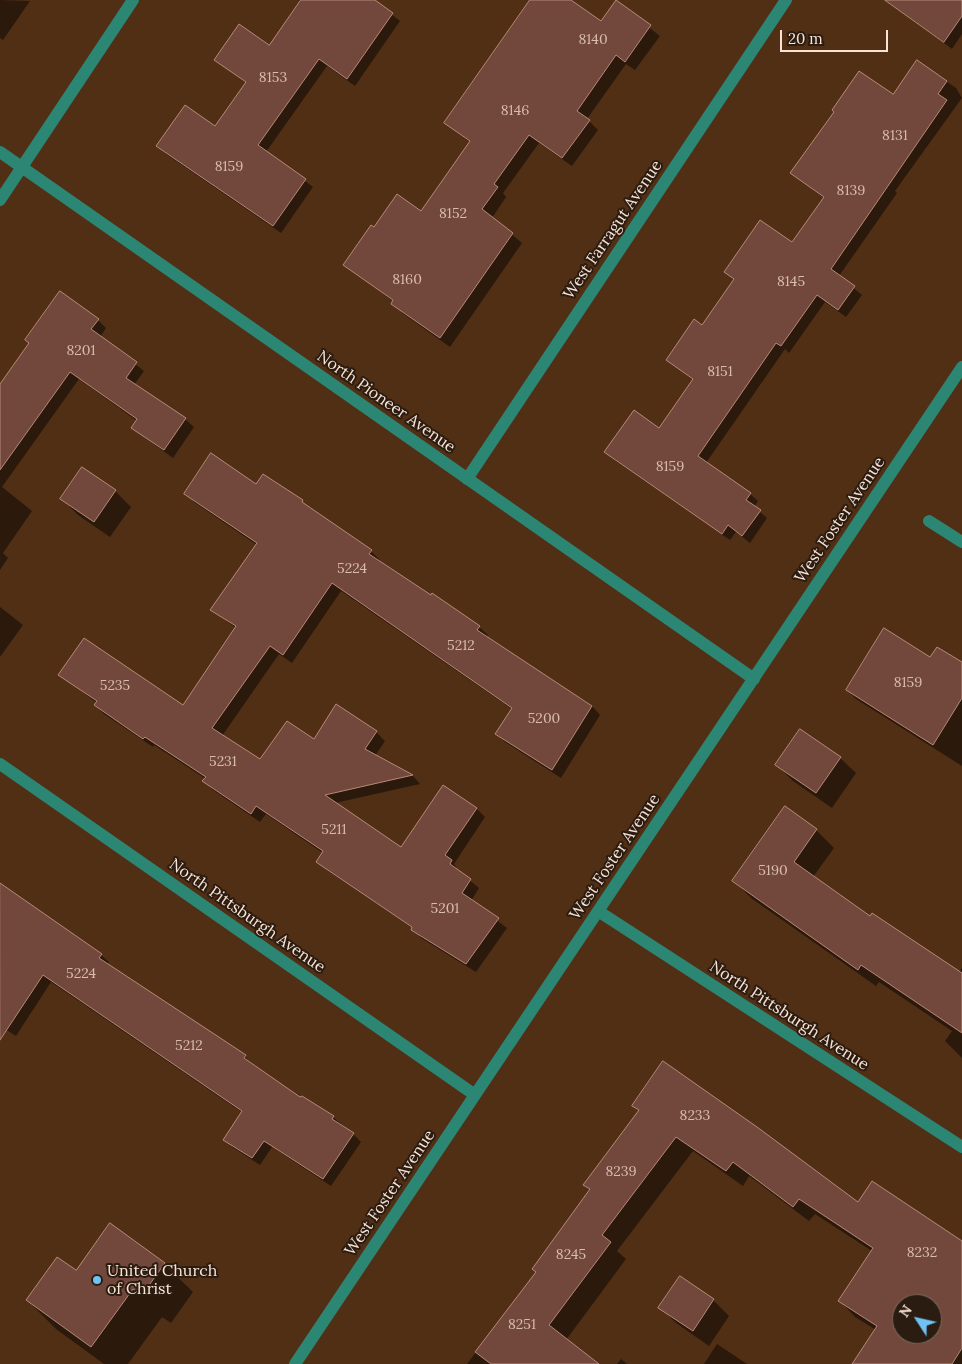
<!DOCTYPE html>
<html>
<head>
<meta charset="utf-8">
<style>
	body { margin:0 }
	#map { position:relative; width:962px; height:1364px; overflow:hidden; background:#512f15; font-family:Lora,serif }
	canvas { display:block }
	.north { position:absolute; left:892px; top:1294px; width:50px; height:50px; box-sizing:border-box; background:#2b1c11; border:1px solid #7d6c5f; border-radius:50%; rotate:305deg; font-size:14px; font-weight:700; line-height:20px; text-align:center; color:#f9e3d4 }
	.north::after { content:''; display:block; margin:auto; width:18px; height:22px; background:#6fc2f4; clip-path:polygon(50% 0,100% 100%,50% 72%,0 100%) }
	.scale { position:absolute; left:780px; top:30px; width:108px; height:22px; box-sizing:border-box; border:2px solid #f9e3d4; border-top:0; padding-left:6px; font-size:15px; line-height:18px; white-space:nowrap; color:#f9e3d4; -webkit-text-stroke:4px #2b1c11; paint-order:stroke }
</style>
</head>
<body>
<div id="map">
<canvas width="962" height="1364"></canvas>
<div class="north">N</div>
<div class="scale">20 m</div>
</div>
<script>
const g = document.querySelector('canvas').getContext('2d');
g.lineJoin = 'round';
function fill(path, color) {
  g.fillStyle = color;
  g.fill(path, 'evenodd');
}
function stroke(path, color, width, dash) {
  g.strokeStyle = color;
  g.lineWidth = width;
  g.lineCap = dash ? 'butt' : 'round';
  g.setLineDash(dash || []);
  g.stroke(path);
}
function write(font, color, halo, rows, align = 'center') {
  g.font = font + ' Lora,serif';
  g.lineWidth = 4;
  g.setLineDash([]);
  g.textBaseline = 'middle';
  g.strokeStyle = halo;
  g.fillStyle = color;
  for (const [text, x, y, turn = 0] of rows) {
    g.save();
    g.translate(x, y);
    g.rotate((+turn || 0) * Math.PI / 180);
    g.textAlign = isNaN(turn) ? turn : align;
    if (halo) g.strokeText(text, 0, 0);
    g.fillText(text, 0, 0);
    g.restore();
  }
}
fill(new Path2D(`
	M0 0 30 1 3 40 0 38Z
	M298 0H373L400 21 355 86 327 66 266 152 313 187 281 233 166 154 158 146 215 128 246 83 216 59 270 47 301 2Z
	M531 0H569L602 23 616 2 660 36 635 70 626 64 587 119 598 130 572 166 539 143 503 193 506 197 492 218 522 243 450 347 402 313 394 302 345 265 375 229 421 212 471 143 446 123Z
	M909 0H962V34L952 49 901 10Z
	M917 61 956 88 962 98 895 191 897 193 839 276 862 295 846 317 825 302 789 353 785 349 706 463 750 494 758 501 754 507 767 518 750 543 736 532 730 540 613 459 606 451 660 430 693 380 668 360 702 327 735 280 726 271 792 244 824 198 792 173 893 96Z
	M98 320 106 328 100 337 144 371 134 385 185 419 194 427 173 458 132 428 137 421 79 379 2 487 32 511 3 553 8 558 0 570V386Z
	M83 469 115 491 131 507 110 537 78 515 62 499Z
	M263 476 371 551 380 560 379 562 479 627 488 635 486 637 592 706 600 715 561 778 505 742 496 734 512 709 341 591 292 663 279 654 222 736 260 761 314 740 376 732 385 741 375 756 413 776 420 784 335 803 402 849 477 809 485 817 454 864 459 872 479 888 471 901 507 928 476 972 421 938 413 928 327 870 318 861 323 853 266 814 260 822 213 790 204 781 206 779 154 745 153 747 104 714 95 705 97 703 60 675 183 707 236 628 212 610 257 545 194 502 186 494 256 486Z
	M0 607 23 625 0 657Z
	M931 659 962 663V766L856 699 847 690Z
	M840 758 856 773 832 808 793 781 777 765Z
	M785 807 816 830 834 848 813 877 870 918 959 972 962 968V1058L945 1041 952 1031 879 982 876 986 751 898 733 880Z
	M0 885 101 955 109 962 107 965 245 1056 251 1065 301 1099 333 1117 353 1134 361 1142 331 1186 272 1147 260 1165 232 1147 225 1139 243 1113 51 982 16 1036 0 1026Z
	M634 1106 858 1204 962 1242V1364H853L876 1330 855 1317 840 1301 872 1251 815 1214 809 1221 749 1176 743 1186 693 1151 617 1251 626 1259 566 1340 593 1364H467L537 1272 591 1190 585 1184 639 1111ZM902 1304H932V1334H902Z
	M164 1264 193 1292 171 1323 162 1317 128 1364H104L56 1329 27 1300 76 1272Z
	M680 1278 713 1300 729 1316 709 1346 676 1323 660 1307Z
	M717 1344 747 1364H704Z
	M621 1359 627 1364H617Z`), '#0007');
const building = new Path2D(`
	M301 0H375L393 13 347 79 319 59 258 145 306 179 273 226 156 146 185 105 215 126 246 82 214 60 239 24 269 45Z
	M530 0H571L601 21 616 0 651 25 625 62 616 55 577 111 590 120 562 158 529 135 494 184 498 187 482 209 513 233 440 338 391 304 393 300 343 265 371 225 374 227 397 194 421 211 470 141 444 123Z
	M885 0H962V16L944 42Z
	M917 60 947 81 938 94 947 100 831 269 855 286 838 310 817 295 781 346 776 343 698 456 751 493 746 500 761 510 742 536 728 525 722 534 604 452 634 410 659 428 693 379 666 360 694 319 702 325 734 279 724 272 760 220 792 242 824 197 790 173 834 112 832 110 859 71 893 94Z
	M60 291 99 319 91 329 137 362 126 378 186 418 164 450 131 428 137 419 70 372 0 470V384L29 343 25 340Z
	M211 453 256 484 263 474 303 500 302 502 372 550 369 554 431 595 432 593 480 626 477 630 592 706 552 770 495 734 512 708 332 583 283 655 270 646 212 728 260 759 287 721 314 739 336 704 377 731 365 749 413 775 325 795 401 847 443 785 477 808 445 855 452 860 450 864 471 879 462 893 499 918 466 964 411 930 412 927 316 862 323 851 256 806 251 814 202 781 206 777 145 737 143 739 94 705 97 701 58 675 84 638 183 705 236 626 210 610 257 543 184 494Z
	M82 467 116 490 94 522 60 499Z
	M884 628 930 657 937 647 962 662V698L933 745 846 690Z
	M800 729 841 757 816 793 775 765Z
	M785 806 817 829 794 862 870 916 872 913 962 973V1033L861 965 858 970 732 881Z
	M0 883 102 954 99 958 246 1055 244 1058 300 1097 302 1096 334 1116 332 1119 354 1133 323 1179 264 1141 252 1158 223 1140 242 1111 43 975 0 1040Z
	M663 1061 757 1127 858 1202 872 1181 962 1241V1348L952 1364H852L877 1326 838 1301 873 1248 799 1199 793 1207 733 1162 726 1171 676 1137 602 1235 611 1242 549 1325 599 1364H491L475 1352 536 1272 532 1269 590 1189 583 1185 639 1110 632 1106ZM902 1304H932V1334H902Z
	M110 1223 165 1263 142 1295 133 1289 91 1347 26 1300 57 1257 76 1270Z
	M680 1276 714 1299 693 1331 658 1308Z`);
fill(building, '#73483c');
stroke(building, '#b7887a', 1);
stroke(new Path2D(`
	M0 152 754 679
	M0 200 133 0
	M467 479 786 0
	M929 521 962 542
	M0 764 475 1095
	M598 911 962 1147
	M295 1364 962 367`), '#2c8674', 12);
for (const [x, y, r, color] of [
	[97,1280,5,"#6fc2f4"]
]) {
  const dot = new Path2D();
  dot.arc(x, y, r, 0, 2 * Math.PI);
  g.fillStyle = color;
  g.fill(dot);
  stroke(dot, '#2b1c11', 2);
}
write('14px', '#d8bcae', null, [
	["8140",593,40],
	["8153",273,78],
	["8146",515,111],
	["8131",895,136],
	["8159",229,167],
	["8139",851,191],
	["8152",453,214],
	["8160",407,280],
	["8145",791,282],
	["8201",81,351],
	["8151",720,372],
	["8159",670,467],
	["5224",352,569],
	["5212",461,646],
	["8159",908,683],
	["5235",115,686],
	["5200",544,719],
	["5231",223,762],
	["5211",334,830],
	["5190",773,871],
	["5201",445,909],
	["5224",81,974],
	["5212",189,1046],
	["8233",695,1116],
	["8239",621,1172],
	["8232",922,1253],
	["8245",571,1255],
	["8251",522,1325]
]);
write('16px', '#f9e3d4', '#2b1c11', [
	["West Farragut Avenue",613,230,-56],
	["North Pioneer Avenue",386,402,35],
	["West Foster Avenue",840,520,-56],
	["West Foster Avenue",615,857,-56],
	["North Pittsburgh Avenue",247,916,35],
	["North Pittsburgh Avenue",789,1016,33],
	["West Foster Avenue",390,1193,-56]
]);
write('16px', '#f9e3d4', '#2b1c11', [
	["United Church",107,1271],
	["of Christ",107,1289]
], 'left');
</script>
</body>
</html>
